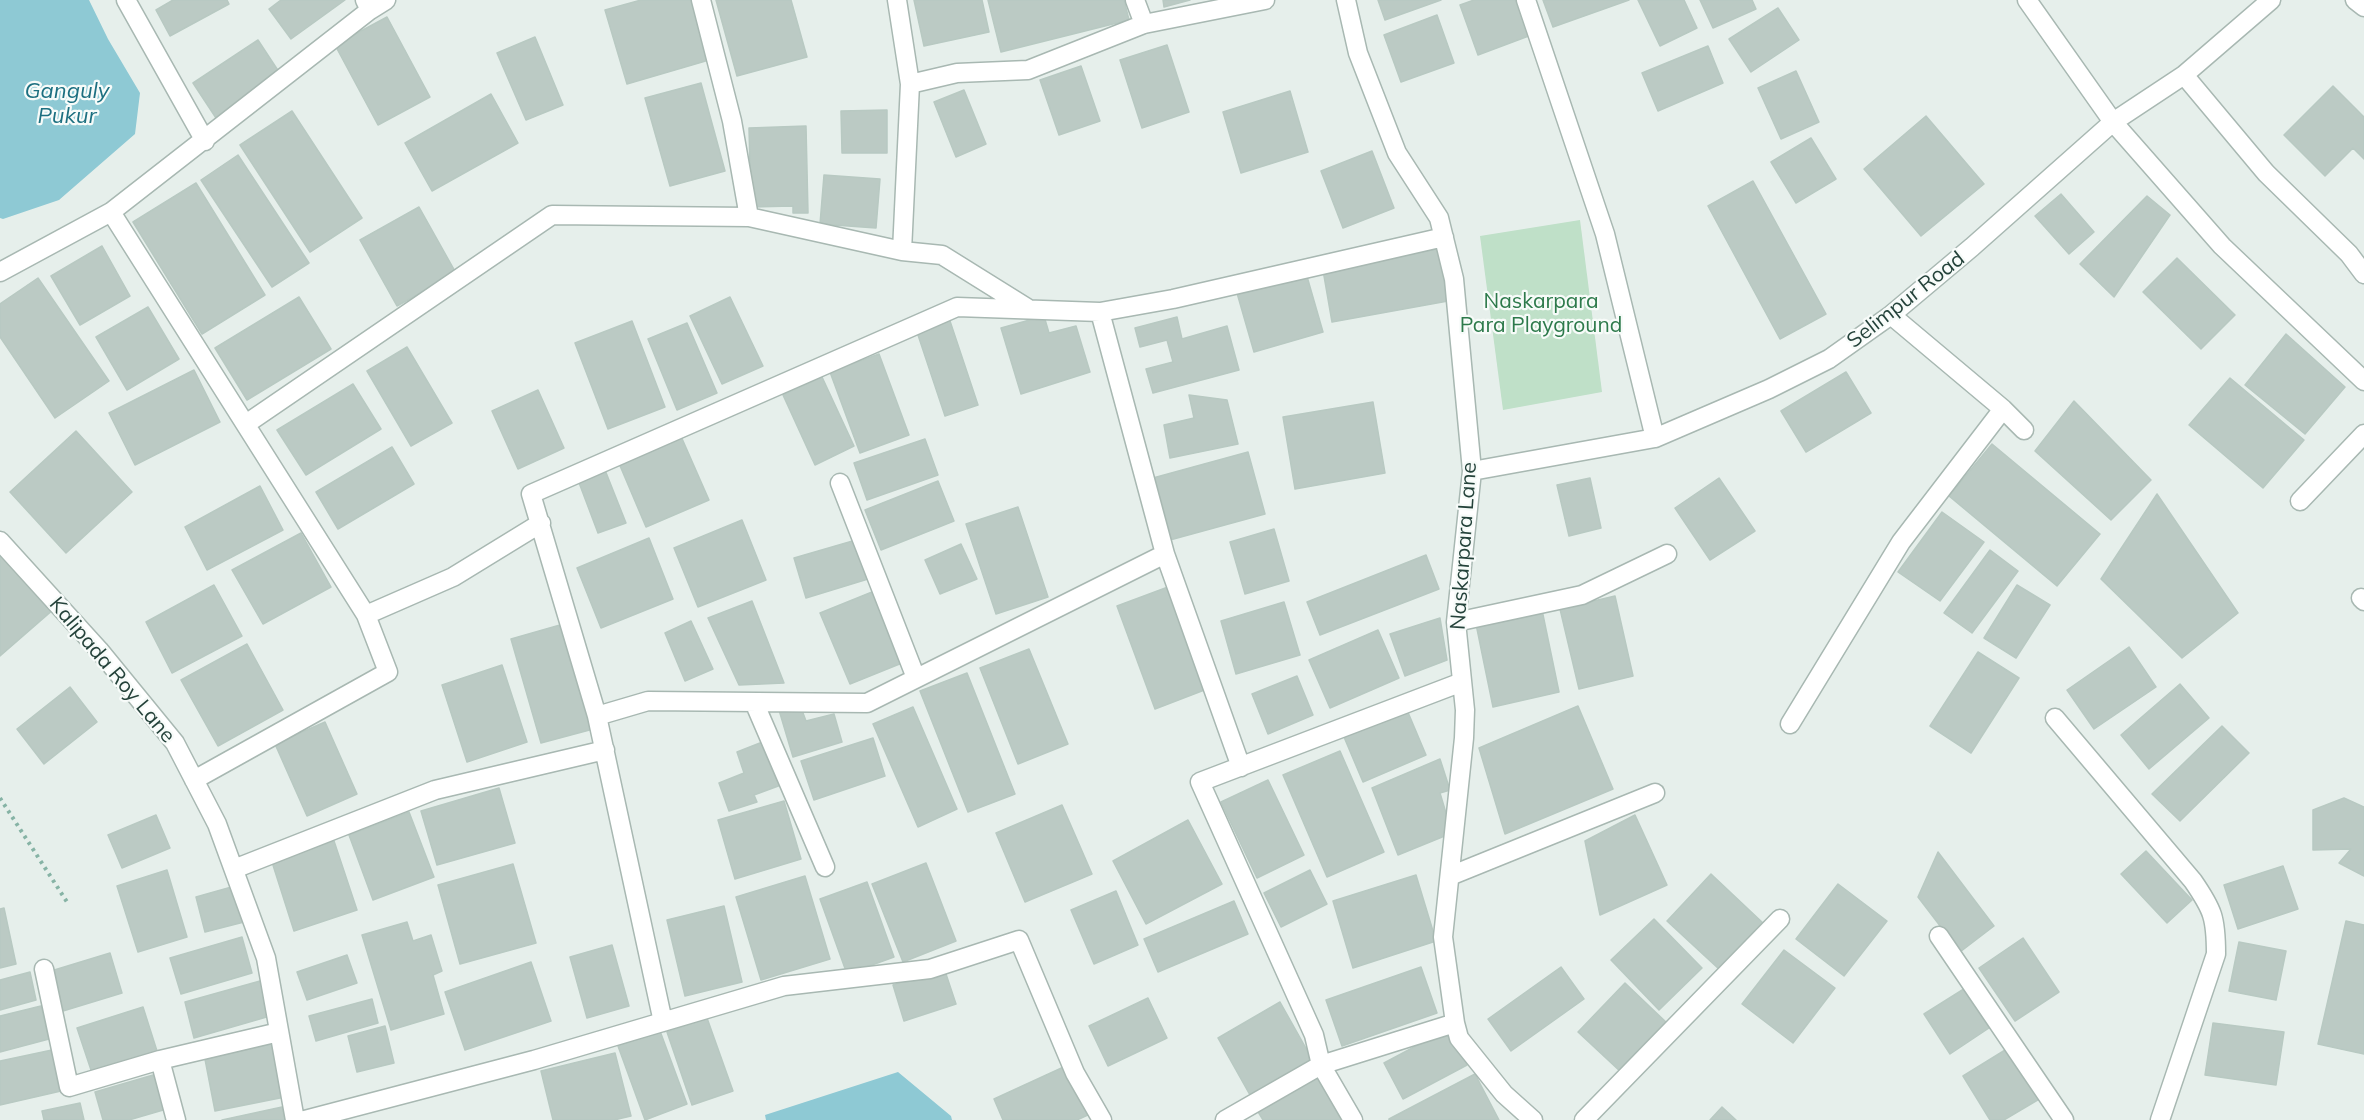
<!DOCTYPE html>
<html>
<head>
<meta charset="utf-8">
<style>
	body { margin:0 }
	canvas { display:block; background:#e6efeb }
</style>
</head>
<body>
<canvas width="2364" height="1120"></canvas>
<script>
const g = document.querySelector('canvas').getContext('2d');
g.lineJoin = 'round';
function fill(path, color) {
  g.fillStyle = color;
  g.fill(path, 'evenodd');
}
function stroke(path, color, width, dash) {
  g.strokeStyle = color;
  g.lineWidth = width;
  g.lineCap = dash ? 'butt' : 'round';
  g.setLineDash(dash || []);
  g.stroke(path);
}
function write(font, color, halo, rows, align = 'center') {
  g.font = font + ' Mulish,sans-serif';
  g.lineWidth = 4.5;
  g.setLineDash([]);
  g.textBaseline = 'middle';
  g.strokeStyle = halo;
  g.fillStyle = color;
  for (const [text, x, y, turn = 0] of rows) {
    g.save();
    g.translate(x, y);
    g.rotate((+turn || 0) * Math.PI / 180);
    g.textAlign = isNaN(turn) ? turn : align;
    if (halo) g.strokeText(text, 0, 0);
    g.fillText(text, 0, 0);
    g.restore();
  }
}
fill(new Path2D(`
	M1580 220 1602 392 1503 410 1480 236Z`), '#bfe0c8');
fill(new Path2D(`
	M0 0H89L108 39 140 93 135 134 59 200 3 219 0 218Z
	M898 1072 951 1116 952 1120H766L765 1115Z`), '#8ec9d4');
const building = new Path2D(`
	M173 0H227L229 4 170 36 156 10Z
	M281 0H345L291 39 269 9Z
	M641 0H692L709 60 627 84 605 10Z
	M716 0H791L807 57 737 76Z
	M914 0H982L989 32 924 46Z
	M988 0H1124L1129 20 1001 52Z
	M1163 0H1190L1164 7Z
	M1378 0H1441L1385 20Z
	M1474 0H1521L1534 34 1478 55 1460 5Z
	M1543 0H1629L1553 27Z
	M1638 0H1684L1697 28 1660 46Z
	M1700 0H1752L1756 9 1713 28Z
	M1778 8 1799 40 1751 72 1729 39Z
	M1437 15 1454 63 1401 82 1384 35Z
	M387 17 430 97 378 125 335 45Z
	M535 37 563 105 526 120 497 53Z
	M258 40 281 75 216 118 193 83Z
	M1167 45 1189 112 1142 128 1120 60Z
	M1708 46 1723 83 1658 111 1642 73Z
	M1081 66 1100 121 1059 135 1040 80Z
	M1796 71 1819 122 1781 139 1758 88Z
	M701 83 725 171 670 186 645 98Z
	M2333 86 2364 117V159L2353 148 2325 176 2284 135Z
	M964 90 986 144 956 157 934 102Z
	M1290 91 1308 152 1241 173 1223 112Z
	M491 94 518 143 432 191 405 143Z
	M887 110V153H842L841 111Z
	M292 111 362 218 310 252 240 145Z
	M1926 116 1984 184 1921 236 1864 169Z
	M806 126 808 213H793V206L751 207 749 128Z
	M1811 138 1836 179 1796 203 1771 162Z
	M1372 151 1394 208 1343 228 1321 171Z
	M238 155 309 263 272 287 201 180Z
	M824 175 880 179 876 228 820 224Z
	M1753 181 1826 314 1780 339 1708 206Z
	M196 183 265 295 202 334 133 222Z
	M2061 194 2094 232 2069 254 2035 216Z
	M2147 196 2170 215 2114 297 2080 264Z
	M419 207 456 273 397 306 360 240Z
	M102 246 130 296 80 325 51 276Z
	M1439 249 1448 301 1332 322 1323 270Z
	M2177 258 2235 315 2201 349 2143 292Z
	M1306 273 1323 332 1254 352 1237 293Z
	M38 278 109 381 55 418 0 337V304Z
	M299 297 331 349 247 400 215 348Z
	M730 297 763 366 722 384 690 316Z
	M148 307 179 359 127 390 96 337Z
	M1044 316 1049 333 1076 326 1090 372 1021 394 1001 328Z
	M1177 317 1182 339 1227 326 1239 370 1153 393 1146 369 1173 362 1167 340 1140 347 1135 328Z
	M632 321 665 407 608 429 575 343Z
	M950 321 978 405 945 416 917 332Z
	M687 323 717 393 677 410 648 339Z
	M2286 334 2345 387 2305 434 2245 385Z
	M407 347 452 423 411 446 367 371Z
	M879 354 909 435 860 453 830 372Z
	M194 370 220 422 135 465 109 413Z
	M1846 372 1871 413 1806 452 1781 411Z
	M822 377 854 446 815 465 783 395Z
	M2230 378 2304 440 2263 488 2189 425Z
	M353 384 381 429 306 475 277 430Z
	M538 390 564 448 518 469 492 411Z
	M1189 395 1227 400 1238 444 1170 458 1164 425 1194 418Z
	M2074 401 2151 480 2111 520 2035 451Z
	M1373 402 1385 473 1295 489 1283 417Z
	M76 431 132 492 66 553 10 492Z
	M680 434 709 500 646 527 618 461Z
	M925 439 938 475 867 500 854 463Z
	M1992 444 2100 534 2057 586 1949 496Z
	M392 447 414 484 338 529 316 492Z
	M1248 452 1265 514 1170 540 1153 478Z
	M605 470 626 523 598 533 578 480Z
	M1590 478 1601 528 1569 536 1557 485Z
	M1719 478 1755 531 1710 560 1675 508Z
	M938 481 954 521 881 550 865 510Z
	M260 486 283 530 207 570 185 527Z
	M2157 494 2238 613 2182 658 2101 579Z
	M1018 507 1048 597 996 614 966 524Z
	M1942 512 1984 542 1940 601 1898 572Z
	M742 520 766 580 698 607 674 548Z
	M1274 529 1289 581 1245 594 1230 542Z
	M301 533 331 587 263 624 232 570Z
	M649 538 673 599 601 628 577 568Z
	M856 540 868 579 806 598 794 558Z
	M961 544 977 579 940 594 925 560Z
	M0 549 54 609 0 656Z
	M1990 550 2018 571 1972 633 1944 613Z
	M1426 555 1439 589 1320 635 1307 602Z
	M214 585 242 636 172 673 146 622Z
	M2017 585 2050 605 2016 658 1984 638Z
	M1168 587 1207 689 1155 709 1117 606Z
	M877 590 907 661 850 684 820 613Z
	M1615 596 1633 676 1579 689 1560 609Z
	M752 601 784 683 739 685 708 618Z
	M1284 602 1300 655 1236 674 1221 621Z
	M1542 610 1559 692 1493 707 1476 624Z
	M1440 618 1447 660 1405 676 1390 634Z
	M691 621 713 669 685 681 665 633Z
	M567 623 597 728 541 743 511 639Z
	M1378 630 1399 678 1330 708 1309 660Z
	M247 644 283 710 218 746 181 680Z
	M2129 647 2156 687 2094 729 2067 690Z
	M1029 649 1068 744 1018 764 980 668Z
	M1978 652 2019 678 1971 753 1930 726Z
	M502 665 527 742 467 762 442 685Z
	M967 673 1015 794 968 812 920 691Z
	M1297 676 1313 715 1268 734 1252 694Z
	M2180 684 2209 718 2149 769 2121 735Z
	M70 687 97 722 44 764 17 729Z
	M800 705 806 721 834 714 842 742 793 757 779 710Z
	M1578 706 1613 789 1505 834 1479 748Z
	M913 707 957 809 918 827 873 724Z
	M1407 710 1426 755 1363 782 1344 737Z
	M325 722 357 794 307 816 275 744Z
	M2222 726 2249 753 2180 821 2152 794Z
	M873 738 885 776 814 800 801 761Z
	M765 741 781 785 754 795 757 802 729 811 719 783 744 773 737 752Z
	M1340 751 1384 852 1327 877 1283 775Z
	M1440 759 1450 790 1440 793 1452 833 1398 855 1372 788Z
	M1268 780 1304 855 1257 878 1221 802Z
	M499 788 515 843 437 865 421 811Z
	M2344 798 2364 807V876L2339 863 2351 849 2313 850V810Z
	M784 801 801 859 735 879 718 820Z
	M1062 805 1092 874 1025 902 996 833Z
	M409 812 434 877 373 900 349 835Z
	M156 815 170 848 122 868 108 835Z
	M1635 815 1667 885 1600 915 1585 841Z
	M1188 820 1222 884 1146 924 1113 861Z
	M334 841 357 910 294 931 272 862Z
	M2146 851 2192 900 2167 923 2121 874Z
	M1938 852 1994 926 1960 952 1918 897Z
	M926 863 956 941 903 962 872 884Z
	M513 864 536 943 460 964 438 885Z
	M2283 866 2298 909 2238 929 2224 885Z
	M167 870 187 937 138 952 117 886Z
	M1310 870 1327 904 1281 927 1264 893Z
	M1711 874 1764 924 1720 970 1667 921Z
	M1416 875 1436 941 1353 968 1333 901Z
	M805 876 830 959 761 980 736 897Z
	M867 882 894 957 847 974 820 899Z
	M1838 884 1887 921 1844 976 1796 939Z
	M235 886 244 922 205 932 196 897Z
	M1116 891 1138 945 1094 964 1071 910Z
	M1234 901 1248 934 1158 972 1144 939Z
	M724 906 742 982 685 996 667 920Z
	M4 908 16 964 0 968V909Z
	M1654 919 1702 968 1659 1010 1611 960Z
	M2346 921 2364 925V1054L2318 1044Z
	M407 922 413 941 431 935 442 971 433 975 444 1014 391 1030 362 935Z
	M242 937 252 973 181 994 170 958Z
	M2023 938 2059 992 2015 1021 1979 968Z
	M2239 942 2286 951 2276 1000 2229 991Z
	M612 945 629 1006 587 1018 570 957Z
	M1784 950 1835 988 1793 1043 1742 1004Z
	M110 953 122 993 63 1011 51 971Z
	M347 955 357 983 307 1000 297 972Z
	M531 962 551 1021 465 1050 445 992Z
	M1421 967 1437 1013 1342 1046 1326 1000Z
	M1561 967 1584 999 1511 1051 1488 1019Z
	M944 968 956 1004 904 1021 893 985Z
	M30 972 36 1000 0 1010V980Z
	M260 981 270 1016 194 1038 185 1002Z
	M1625 983 1668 1024 1622 1073 1578 1032Z
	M1967 987 1992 1026 1950 1054 1924 1014Z
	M1148 998 1167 1038 1108 1066 1089 1026Z
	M372 999 378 1023 316 1041 309 1016Z
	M1280 1002 1312 1059 1250 1095 1218 1038Z
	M41 1006 49 1039 0 1052V1016Z
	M143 1007 157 1051 92 1073 77 1028Z
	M707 1018 733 1091 692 1105 667 1032Z
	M2213 1023 2284 1032 2276 1085 2205 1075Z
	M385 1026 394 1063 357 1072 348 1036Z
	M1448 1029 1467 1065 1403 1099 1384 1063Z
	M660 1031 687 1104 645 1120 618 1046Z
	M274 1040 285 1097 215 1111 204 1054Z
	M2010 1047 2041 1098 2004 1120H1990L1963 1076Z
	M52 1050 61 1091 0 1105V1061Z
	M615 1053 631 1116 614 1120H553L541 1071Z
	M1068 1065 1090 1114 1077 1120H1003L994 1099Z
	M160 1073 170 1108 129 1120H103L95 1092Z
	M1318 1074 1346 1120H1263L1257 1110Z
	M1475 1074 1499 1120H1389V1119Z
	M80 1103 84 1120H44L42 1111Z
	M282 1107 285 1120H222Z
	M1722 1107 1736 1120H1710Z`);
fill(building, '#bbcac4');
stroke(building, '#b8c9c2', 1.5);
const minor = new Path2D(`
	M126 0 205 141
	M701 0 732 121 749 217
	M897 0 910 84 902 251
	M1135 0 1144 24
	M1346 0 1358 53 1397 153 1439 218 1454 279 1472 471 1456 622 1465 710 1464 738 1443 937 1455 1023 1459 1038 1504 1094 1533 1120
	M1526 0 1605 234 1655 438
	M2027 0 2113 122 2222 246 2364 381
	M2355 0 2364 7
	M370 10 386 0
	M2184 75 2266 173 2349 254 2364 274
	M910 84 957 73 1028 70 1144 24 1265 0
	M111 212 366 615 388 672 194 780
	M0 272 111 212 370 10 365 0
	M1100 312 1165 554 1241 767
	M1891 315 2003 409 2024 430
	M246 424 552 215 749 217 902 251 942 255 1027 308
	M1472 471 1655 438 1769 389 1829 359 1891 315 1972 247 2113 122 2184 75 2271 0
	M840 483 916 678
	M2300 501 2364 434
	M0 541 99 650 175 743 217 824 266 958 295 1120
	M2361 598 2364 601
	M366 615 453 577 541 523
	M1456 622 1582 595 1667 554
	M754 702 825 867
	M597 716 648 701 867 703 1165 554
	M2055 718 2193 881C2213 910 2216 918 2216 954L2160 1120
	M1790 724 1901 542 2003 409
	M234 869 435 790 605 750
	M1450 876 1655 793
	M1939 936 2064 1120
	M44 969 69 1087 160 1060 279 1032
	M663 1022 597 716 531 494 957 307 1100 312 1173 299 1444 237
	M160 1060 176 1120
	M305 1120 534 1060 784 986 930 969 1019 940 1075 1073 1102 1120
	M1225 1120 1321 1065 1455 1023
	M1353 1120 1321 1065 1314 1035 1200 782 1462 682
	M1584 1120 1780 919`);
stroke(minor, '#a8b8b2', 21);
stroke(new Path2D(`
	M0 798 67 902`), '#86b3a5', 4, [3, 4.5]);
stroke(minor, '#fff', 18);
write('21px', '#24423a', '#f7fbf9', [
	["Selimpur Road",1906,300,-38],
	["Naskarpara Lane",1464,546,-86],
	["Kalipada Roy Lane",112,670,50]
]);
write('21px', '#2d7a4b', '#f7fbf9', [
	["Naskarpara",1541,302],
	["Para Playground",1541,326]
]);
write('italic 22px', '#1c6f80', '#f7fbf9', [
	["Ganguly",67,91],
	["Pukur",67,116]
]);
</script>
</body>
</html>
